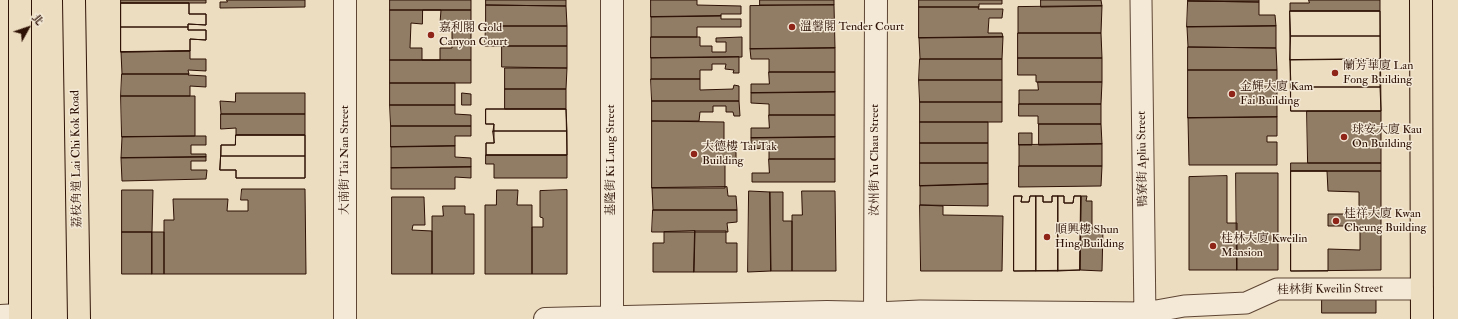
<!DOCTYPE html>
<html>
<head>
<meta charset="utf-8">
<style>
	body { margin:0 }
	#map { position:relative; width:1458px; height:319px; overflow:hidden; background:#edddc0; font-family:"IM FELL Double Pica","Noto Serif TC",serif }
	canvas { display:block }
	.north { position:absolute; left:8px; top:8px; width:40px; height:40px; -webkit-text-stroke:3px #f3e9d6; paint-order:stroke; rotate:50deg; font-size:11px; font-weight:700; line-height:16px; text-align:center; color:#2e1205 }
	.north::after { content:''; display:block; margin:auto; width:14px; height:18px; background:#2e1205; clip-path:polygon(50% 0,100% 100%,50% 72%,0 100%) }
</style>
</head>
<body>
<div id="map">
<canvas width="1458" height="319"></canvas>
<div class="north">北</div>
</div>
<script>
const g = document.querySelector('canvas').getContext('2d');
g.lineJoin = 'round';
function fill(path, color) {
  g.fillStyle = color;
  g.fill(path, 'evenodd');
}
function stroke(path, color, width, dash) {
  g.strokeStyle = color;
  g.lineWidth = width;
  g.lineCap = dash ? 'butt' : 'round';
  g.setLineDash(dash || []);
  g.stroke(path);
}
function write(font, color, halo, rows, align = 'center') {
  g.font = font + ' "IM FELL Double Pica","Noto Serif TC",serif';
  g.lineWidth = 3;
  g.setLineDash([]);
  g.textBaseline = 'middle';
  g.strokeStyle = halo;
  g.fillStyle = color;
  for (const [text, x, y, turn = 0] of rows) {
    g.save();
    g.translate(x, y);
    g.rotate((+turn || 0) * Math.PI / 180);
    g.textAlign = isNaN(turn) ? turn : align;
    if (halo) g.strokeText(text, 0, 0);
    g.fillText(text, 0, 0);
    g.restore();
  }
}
const building = new Path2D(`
	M121 0H206V3H121Z
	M227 0H305V7L220 8V2H227Z
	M390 0H471V10H390Z
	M486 0H566V6L486 5Z
	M651 0H697V5L741 6V14H721V16L651 17Z
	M760 0H834V5H760Z
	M919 0H1002V4H979V7H919Z
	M1041 0H1101L1102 6 1041 7Z
	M1188 0H1259V2L1188 1Z
	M1309 0H1380V11H1290V3H1309Z
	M1188 1 1259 2V15H1275L1276 26 1187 27Z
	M121 3H189V14H206V25L188 24V30H206V40L190 39V51L121 52Z
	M121 3H189V14H206V25L188 24V27H121Z
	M486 5 566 6 567 26H486Z
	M834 5 835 48 750 49V6Z
	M1102 6 1101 33H1018V7Z
	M919 7H979L978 9H1003L1002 18H989L988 33H1002L1003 37 919 38Z
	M390 10H471V60H390Z
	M423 10H441L440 23H452V48H440V60H422V48H410L411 23 422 24Z
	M1290 11H1380L1381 111H1291Z
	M1290 11H1380V36H1291Z
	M721 16V19H741V27H697V37H651V17Z
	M486 26H567V46H485Z
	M1276 26V48L1188 47 1187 27Z
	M121 27H188V30H206V40L190 39V51L121 52Z
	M1018 33H1101L1102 58H1018Z
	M1291 36H1380V59L1290 60Z
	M651 37H700V46H712V52H726V42H716V38L742 37V57L651 58Z
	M1003 37 1002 59H920L919 38Z
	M502 46H567V68L502 67Z
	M1188 47 1276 48 1277 70H1188Z
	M835 48V72H769V59H751L750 49Z
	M190 51V59H206V71L188 70 189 74H122L121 52Z
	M739 57V73H733L734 70 725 69 726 64H712V70H700V79H651V58Z
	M1018 58H1102V82H1036V75H1018Z
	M920 59H1002V80H919Z
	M1380 59V87H1291L1290 60Z
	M390 60H471V83H390Z
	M505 68H567L566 89H505Z
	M1188 70H1277V117L1188 118Z
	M769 72H835V92L751 93V84H769Z
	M122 74H189L188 75 206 76V87L190 86V96H121Z
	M651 79H700V90L733 89 734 85 739 86V101H652Z
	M919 80H1002V102H920Z
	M1038 82H1102L1101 104H1019V90H1038Z
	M390 83H455V105H390Z
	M1291 87H1380L1381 111H1291Z
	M505 89H566V109H505Z
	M835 92V115H769V104L751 103V93Z
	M236 93H305V114H221L220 101 235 102Z
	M462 93 471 94V105H462Z
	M121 96H195V136L122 137Z
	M652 101H739L740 116H734L733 112H726V106H713V112H700L699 121H652Z
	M920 102H1002V122H920Z
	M1019 104H1101V124H1038V116H1019Z
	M390 105H455V114L471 115V126H391Z
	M486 109H566L567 155H486V143H494V124H486Z
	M486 109H566L567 131H493L494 124H486Z
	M1307 111H1381V163H1308Z
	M221 114H305V135H236V128L221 129Z
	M769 115H835V137L751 138V128H769Z
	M1277 117V136H1267V142H1277V165H1189L1188 118Z
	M652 121 724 122V148L736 147V161H725V188H652Z
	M920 122H988V143H920Z
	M1039 124H1101L1102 144 1039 145Z
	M391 126H471V136H455V146L391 147Z
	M493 131H567V155H486V143H494Z
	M1019 133H1032V145H1019Z
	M236 135H305V178H236V170H220L221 145H235Z
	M236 135H305V156H221V145H235Z
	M195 136H206V145H191V154H206V157L121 158 122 137Z
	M835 137V159H769V148L751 149V138Z
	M920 143H988V163H920Z
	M1102 144V166H1019V145Z
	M455 146V157L471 158V167L391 168V147Z
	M486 155H567V178H494V164H486Z
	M221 156H305V178H236V170H220Z
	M206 157V161H191V170H207L206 179 122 181 121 158Z
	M769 159H835V182H752V173H769Z
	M920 163H988V184L920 186Z
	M1291 163H1381V171H1291Z
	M1019 166H1102L1101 186 1019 187Z
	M471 167V178L455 177V189H391V168Z
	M1291 171H1327L1328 191 1359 192V214H1328V226H1360V250L1328 249V271H1291Z
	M1291 171H1381V270L1291 271Z
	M1236 173H1278V270H1237Z
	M1227 176V223H1237V270H1189V177Z
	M988 184V206L920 205V186Z
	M727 187 728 196H736L737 210H653L652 188Z
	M242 189H305L306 274H164V220H174L173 199H228L227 211H248V200H241Z
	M122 190H153L152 232H122Z
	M497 190H518L517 205H532V274H485V205H496Z
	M567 190V274H532V227H543V218L540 217V191Z
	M749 191 770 192 771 271 748 272Z
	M802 191H835L836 271H792V215H802Z
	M770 192H783V221H792V271H771Z
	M1014 196H1022L1021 202H1029L1030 196H1043V202H1052V196H1064V203H1073L1074 196H1081L1080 270 1014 271Z
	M1014 196H1022L1021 202H1029L1030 196H1036V271H1014Z
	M1036 196H1043V202H1052V196H1058V271H1036Z
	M1058 196H1064V203H1073L1074 196H1081L1080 270 1058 271Z
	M1081 196H1087L1086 201H1092V228H1103L1102 271 1080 270Z
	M392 197H424L425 225H413L412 230 432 231V274H392Z
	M920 205 943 206V215L1003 216 1002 271H921Z
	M443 206H465V214H474V274H432V216H443Z
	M653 210H737V222L727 223 728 232H652Z
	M695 231 694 272H653V243H664V232Z
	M695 231H726V243H737V272H694Z
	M122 232H152V274H122Z
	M152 232H164V274H152Z
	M1322 299H1376V313H1322Z`);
fill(building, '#917c66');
stroke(building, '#2e1205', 1);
const pedestrian = new Path2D(`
	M1141 0 1145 319
	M875 313 920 311 1145 313 1184 306 1246 303 1277 289H1422`);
const minor = new Path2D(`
	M345 0V319
	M0 316 19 315
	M545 319 827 312 875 313
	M612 319V0`);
const tertiary = new Path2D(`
	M875 319 876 0`);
const primary = new Path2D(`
	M74 0 79 319
	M1421 0 1422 319
	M20 319V0`);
stroke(pedestrian, '#5e4534', 23);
stroke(minor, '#5e4534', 24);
stroke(tertiary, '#5e4534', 24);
stroke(primary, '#2e1205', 24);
stroke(pedestrian, '#f3e9d6', 21);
stroke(minor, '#f3e9d6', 22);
stroke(tertiary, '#f3e9d6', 22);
stroke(primary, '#edddc0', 22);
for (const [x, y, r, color] of [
	[792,27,4,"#8f2418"],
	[431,35,4,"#8f2418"],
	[1335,73,4,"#8f2418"],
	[1232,94,4,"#8f2418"],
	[1344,137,4,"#8f2418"],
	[694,154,4,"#8f2418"],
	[1336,221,4,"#8f2418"],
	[1047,237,4,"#8f2418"],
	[1213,246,4,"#8f2418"]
]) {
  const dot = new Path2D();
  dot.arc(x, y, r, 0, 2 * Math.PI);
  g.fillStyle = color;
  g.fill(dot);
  stroke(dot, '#f3e9d6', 1.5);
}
write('12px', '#2e1205', '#f3e9d6', [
	["溫馨閣 Tender Court",800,27],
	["嘉利閣 Gold",439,28],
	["Canyon Court",439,42],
	["蘭芳華廈 Lan",1343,66],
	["Fong Building",1343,80],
	["金輝大廈 Kam",1240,87],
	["Fai Building",1240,101],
	["球安大廈 Kau",1352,130],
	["On Building",1352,144],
	["大德樓 Tai Tak",702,147],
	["Building",702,161],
	["桂祥大廈 Kwan",1344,214],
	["Cheung Building",1344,228],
	["順興樓 Shun",1055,230],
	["Hing Building",1055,244],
	["桂林大廈 Kweilin",1221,239],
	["Mansion",1221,253]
], 'left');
write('12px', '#2e1205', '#f3e9d6', [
	["荔枝角道 Lai Chi Kok Road",77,159,-91],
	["鴨寮街 Apliu Street",1143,159,-91],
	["大南街 Tai Nan Street",345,160,-90],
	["基隆街 Ki Lung Street",611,160,-90],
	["汝州街 Yu Chau Street",875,160,-90],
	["桂林街 Kweilin Street",1330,290,-1]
]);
</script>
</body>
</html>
